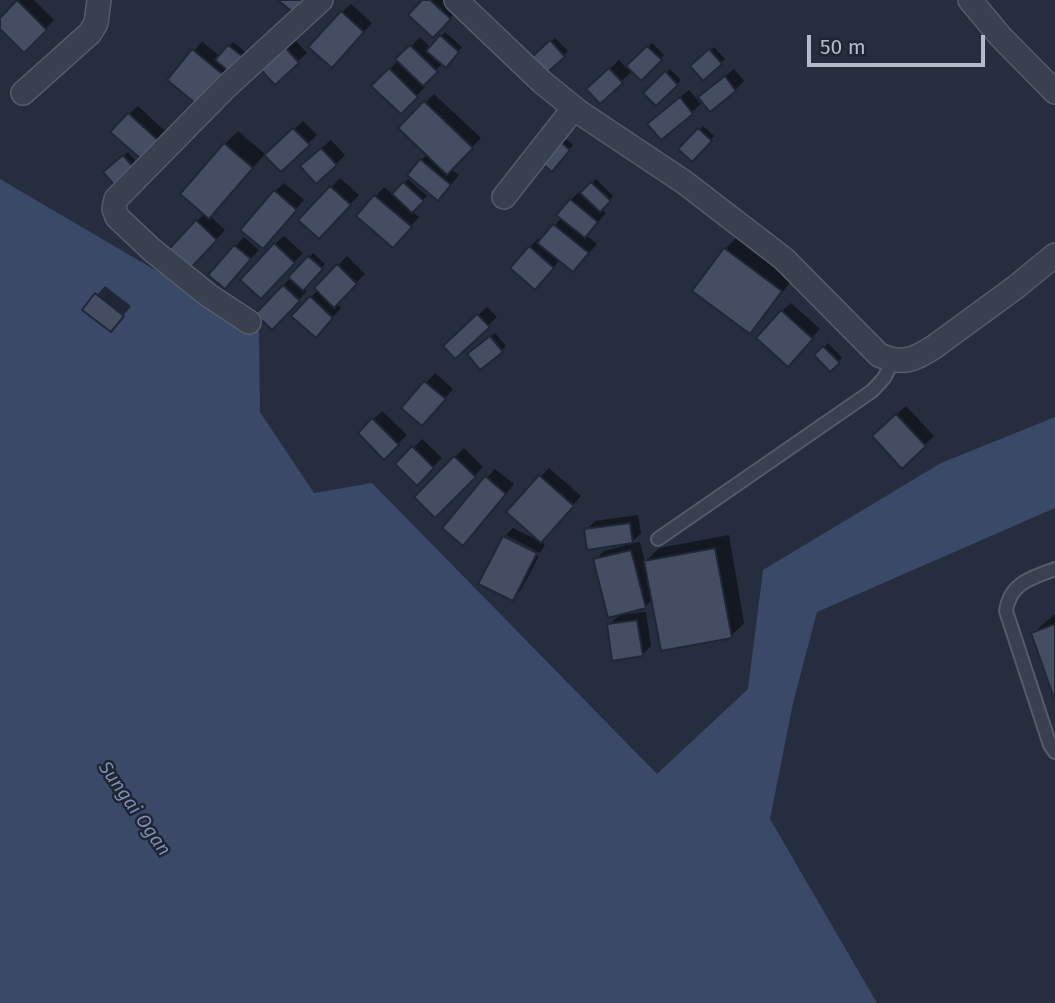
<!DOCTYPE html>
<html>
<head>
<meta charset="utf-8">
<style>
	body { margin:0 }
	#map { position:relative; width:1055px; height:1003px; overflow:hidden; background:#252d3f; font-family:"Fira Sans",sans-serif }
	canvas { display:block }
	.scale { position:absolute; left:807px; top:35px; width:178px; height:32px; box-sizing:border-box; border:4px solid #b5bbca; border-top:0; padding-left:9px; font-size:21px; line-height:24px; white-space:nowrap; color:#b5bbca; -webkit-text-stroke:5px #1e2534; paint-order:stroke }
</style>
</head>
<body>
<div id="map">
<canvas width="1055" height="1003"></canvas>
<div class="scale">50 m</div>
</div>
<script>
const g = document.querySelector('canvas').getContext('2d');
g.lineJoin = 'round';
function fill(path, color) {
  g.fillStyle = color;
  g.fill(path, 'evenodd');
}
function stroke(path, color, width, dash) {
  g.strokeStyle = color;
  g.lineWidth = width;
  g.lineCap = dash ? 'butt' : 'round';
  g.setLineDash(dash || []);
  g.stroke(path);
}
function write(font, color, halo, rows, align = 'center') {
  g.font = font + ' "Fira Sans",sans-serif';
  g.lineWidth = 5;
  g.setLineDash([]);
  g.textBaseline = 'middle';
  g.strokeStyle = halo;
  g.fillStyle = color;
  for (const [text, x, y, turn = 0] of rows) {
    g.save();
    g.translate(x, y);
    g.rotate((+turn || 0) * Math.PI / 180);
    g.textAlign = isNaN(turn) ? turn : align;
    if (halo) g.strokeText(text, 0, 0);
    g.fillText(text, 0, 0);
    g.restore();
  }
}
fill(new Path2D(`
	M0 179 259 331 260 412 314 493 372 483 657 774 748 689 763 570 941 463 1055 417V508L817 612 793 703 770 819 877 1003H0Z`), '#3b4968');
fill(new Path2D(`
	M20 0H34L54 20 24 50 0 26V21Z
	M424 0H449L459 9 433 35Z
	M351 4 372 23 341 57 342 12Z
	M445 32 462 47 446 65 443 63 423 84 425 87 401 112 374 86 420 37 431 48Z
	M555 38 568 51 545 73 532 59Z
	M296 41 307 53 275 82 273 61Z
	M202 42 220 56 233 42 249 55 210 96 194 51Z
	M652 43 664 55 641 78 633 70 600 102 589 89 619 60 627 69Z
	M714 47 725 59 703 78 692 66Z
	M670 69 681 80 656 104 646 93Z
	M734 69 744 81 735 90 700 97Z
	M689 90 701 104 661 138 658 115Z
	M434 94 481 138 451 169 459 175 447 190 421 160 428 154 401 128Z
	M138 106 165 131 149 148 129 114Z
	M303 121 317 135 281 170 267 155Z
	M703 126 714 136 692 160 681 149Z
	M238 131 265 154 210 216 225 230 188 269 169 251 205 213 225 144Z
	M562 136 573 145 555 165Z
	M331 140 345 155 336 164 311 157Z
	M128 152 138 164 134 168H109Z
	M340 178 359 195 319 237 301 220Z
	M408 179 427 196 412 211 419 217 402 236 359 215 384 187 393 195Z
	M596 179 613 196 601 209 606 213 586 235 597 244 582 261 560 260 544 279 530 247 539 238 542 241 562 217 571 200 580 191 582 193Z
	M284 183 304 200 271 238 275 191Z
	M739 235 794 277 763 318 749 332 694 290 725 249Z
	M284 236 303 253 270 288 275 244Z
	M244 237 259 250 233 278 210 275Z
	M313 253 325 264 304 288 307 291 272 328 257 314Z
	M347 256 365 274 336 303 341 308 324 327 294 316 318 290 316 287Z
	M105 286 131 306 119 321 97 295Z
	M791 303 820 329 796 355 782 311Z
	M487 307 497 317 456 357 446 346Z
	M495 333 506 346 480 368 473 351Z
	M828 343 842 358 830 369 816 355Z
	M435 373 453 389 431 415 403 408Z
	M906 406 934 436 902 466 883 427Z
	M382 411 407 435 384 457 360 433Z
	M422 439 442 458 417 483 398 464Z
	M464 448 483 467 435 516 416 497Z
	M549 468 581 496 540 542 545 544 540 553 506 535 513 528 539 541 540 477Z
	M495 469 514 484 472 535 487 478Z
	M638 515 641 533 630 544 640 542 645 562 659 548 729 535 744 623 731 636 653 599 645 607 595 560 604 551 624 546V543L586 530 595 521Z
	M505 536V539L539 556 521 590 512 599 480 583Z
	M646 612 651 646 642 655 609 625 619 615Z
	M1055 614V695L1033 633Z`), '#0007');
const building = new Path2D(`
	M17 0 47 30 24 53 0 29V18Z
	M278 0H308L296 15Z
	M422 0H430L451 19 433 38 408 15Z
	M341 11 364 32 332 68 308 47Z
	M440 35 459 52 446 68 426 51Z
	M550 40 565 57 544 75 530 59Z
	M228 45 247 60 234 76 215 60Z
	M410 45 438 72 423 86 395 59Z
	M647 46 662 60 641 81 626 66Z
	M286 48 299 63 275 85 261 70Z
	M192 49 226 77 201 108 167 80Z
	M709 49 722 64 703 81 690 66Z
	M389 68 418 97 401 114 371 86Z
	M609 68 623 83 600 104 586 89Z
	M665 71 678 85 656 106 643 93Z
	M725 76 736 91 710 112 698 97Z
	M680 97 693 114 661 140 647 124Z
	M424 101 473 148 447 175 398 128Z
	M128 113 158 140 141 159 110 132Z
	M293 128 310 145 281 172 264 155Z
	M698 128 712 141 692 162 678 149Z
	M557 139 570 150 552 172 539 161Z
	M224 143 253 168 209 219 180 194Z
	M321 148 337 165 316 184 300 166Z
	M123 155 135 169 115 186 103 172Z
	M420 159 451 185 438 201 407 175Z
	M403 182 424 201 412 213 392 194Z
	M591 182 611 201 600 212 580 193Z
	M330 186 351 205 319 239 298 220Z
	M274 190 297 210 263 249 240 230Z
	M374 195 412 227 393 248 356 216Z
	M570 199 598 222 585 238 556 215Z
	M196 220 217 240 188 271 167 251Z
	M553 224 589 253 573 272 537 243Z
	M274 243 295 263 261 299 240 280Z
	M234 245 251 259 225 289 208 275Z
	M529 246 554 268 535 290 510 268Z
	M724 248 782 291 750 334 692 291Z
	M308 256 323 269 303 291 288 277Z
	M337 264 357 284 334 308 314 288Z
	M283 285 300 301 272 330 255 314Z
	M95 293 124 316 111 332 82 310Z
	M310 296 333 318 316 338 291 316Z
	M781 310 813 339 788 367 756 338Z
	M477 314 490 327 455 359 443 346Z
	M490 336 503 352 480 370 467 354Z
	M823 346 840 363 830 372 814 355Z
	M424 381 446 399 422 426 401 408Z
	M896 414 926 446 902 469 872 436Z
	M372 418 399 445 384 460 358 433Z
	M412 446 434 468 417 486 395 464Z
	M454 456 476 477 435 518 414 497Z
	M539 475 574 506 541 543 506 512Z
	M485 476 506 494 463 546 442 528Z
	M630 523 633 543 587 550 584 529Z
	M503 536 537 553 513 601 478 584Z
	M715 548 732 638 661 651 644 561Z
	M631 550 646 608 608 618 593 559Z
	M637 620 643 656 612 661 607 624Z
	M1055 624V701L1031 633Z`);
fill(building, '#444d61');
stroke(building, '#202736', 2);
const service = new Path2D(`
	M658 539 872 391 884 378 893 361
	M1055 569C1031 578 1010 583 1006 611L1050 745 1055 752`);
const minor = new Path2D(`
	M456 0 542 82 579 112 684 182 784 259 879 355C902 365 914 360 934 347L1016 287 1055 255
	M970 0 1000 36 1055 92
	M23 93 90 33 96 23 99 0
	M504 197 574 108
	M249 322 208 295 152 250 117 217 114 209 116 199 226 87 321 0`);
stroke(service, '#545b6a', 16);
stroke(minor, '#545b6a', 26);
stroke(service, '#39404f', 12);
stroke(minor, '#39404f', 23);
write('italic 19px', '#7d8eb1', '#1e2534', [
	["Sungai Ogan",134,809,55]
]);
</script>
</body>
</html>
